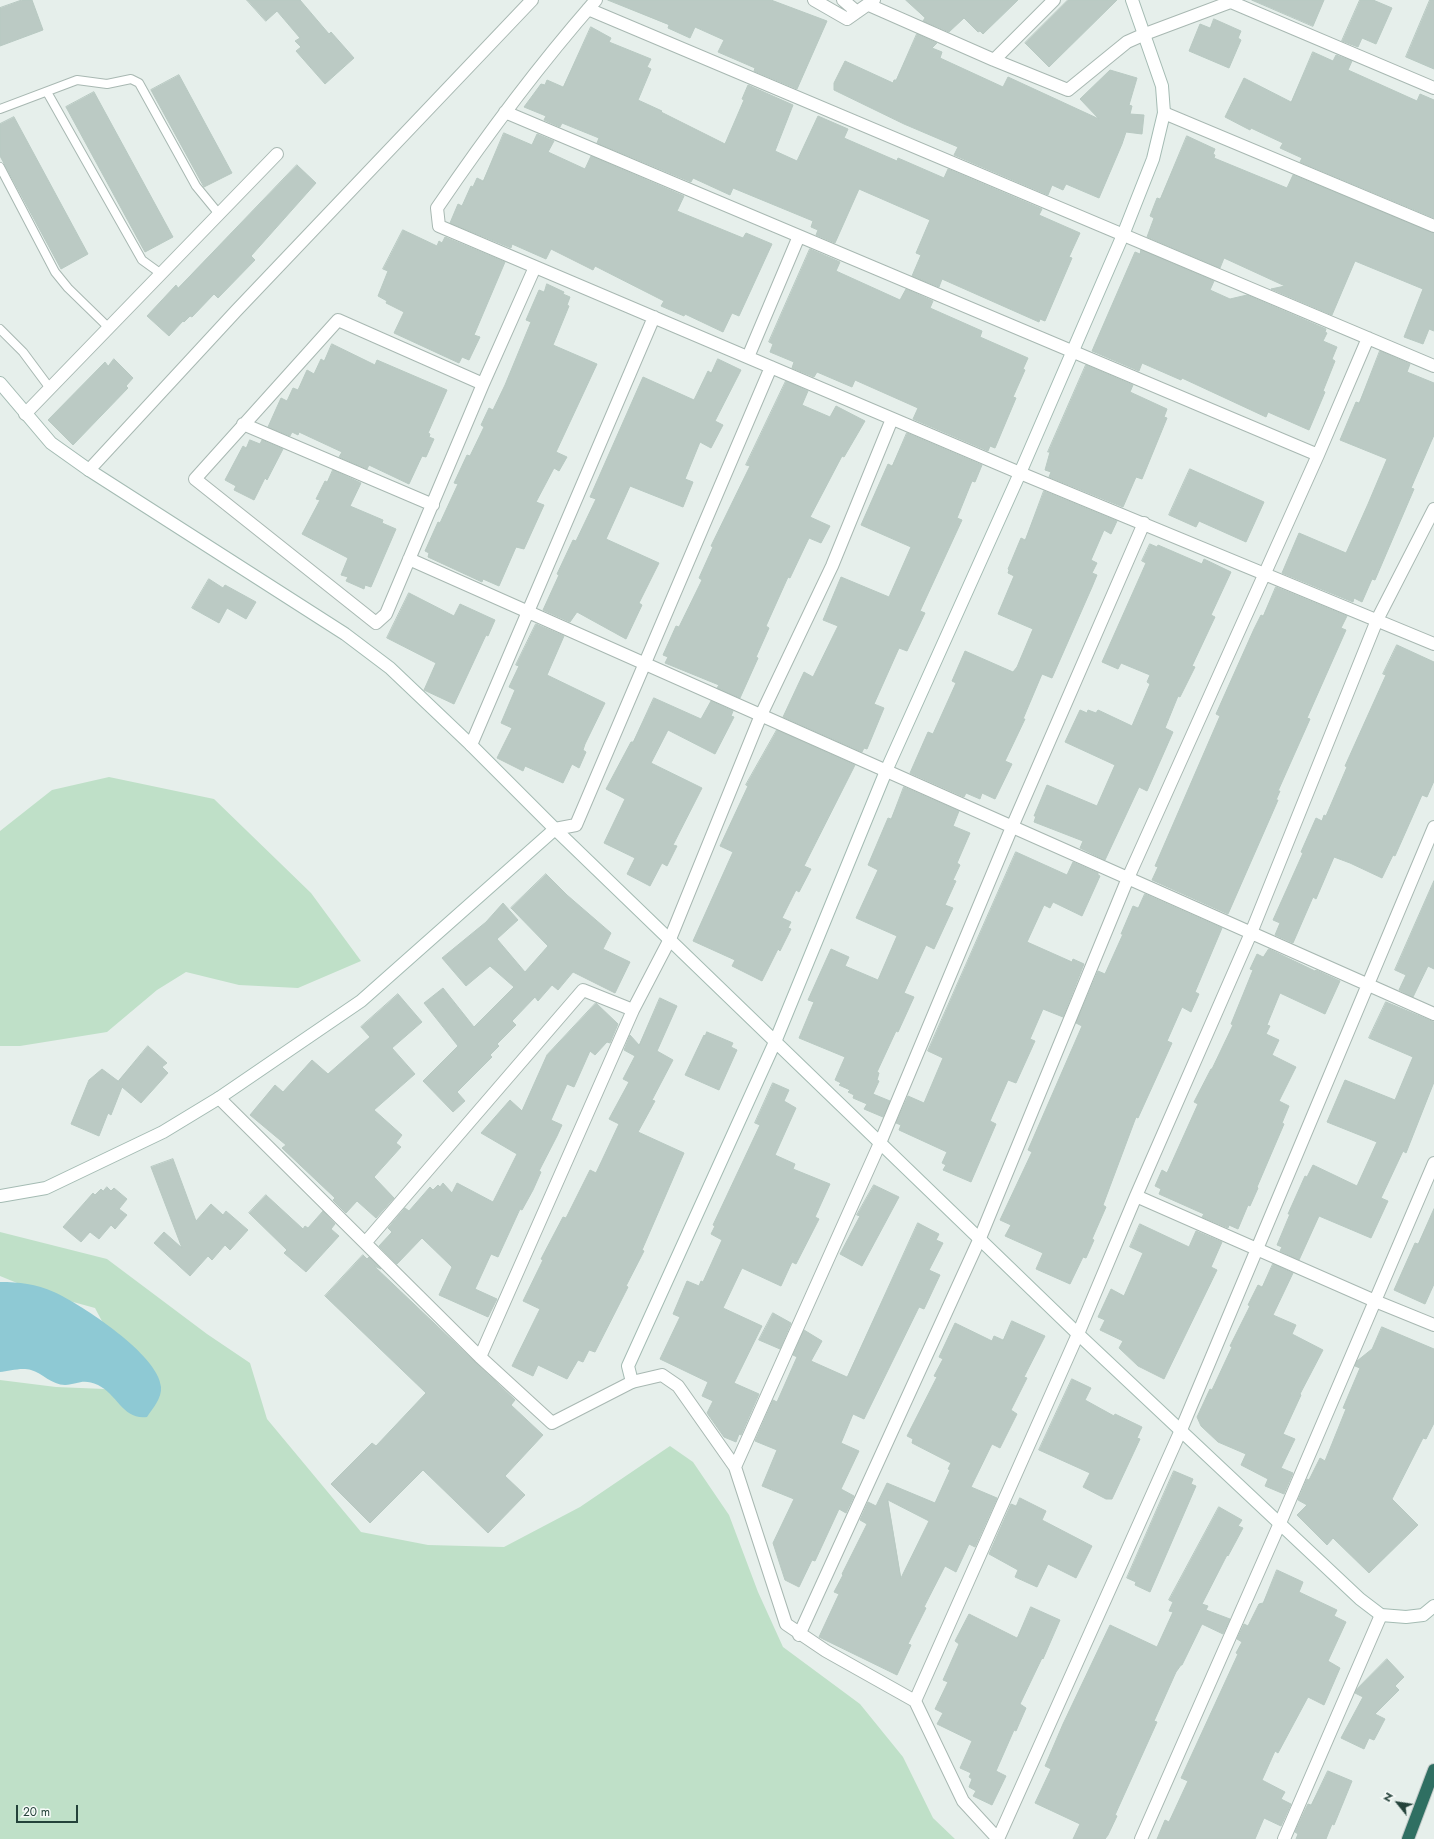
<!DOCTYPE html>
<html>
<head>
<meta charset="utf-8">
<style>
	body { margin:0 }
	#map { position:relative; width:1434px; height:1839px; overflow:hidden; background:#e6efeb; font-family:Jost,sans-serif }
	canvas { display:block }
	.north { position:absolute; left:1378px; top:1783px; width:40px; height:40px; -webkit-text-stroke:3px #f7fbf9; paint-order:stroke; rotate:300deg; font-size:11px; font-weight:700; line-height:16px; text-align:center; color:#24423a }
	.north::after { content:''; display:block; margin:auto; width:14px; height:18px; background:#24423a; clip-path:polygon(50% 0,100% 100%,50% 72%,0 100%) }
	.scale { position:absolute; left:16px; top:1805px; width:62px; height:18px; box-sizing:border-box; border:2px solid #24423a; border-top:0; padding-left:5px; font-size:12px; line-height:14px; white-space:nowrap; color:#24423a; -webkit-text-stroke:3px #f7fbf9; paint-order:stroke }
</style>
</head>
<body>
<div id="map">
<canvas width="1434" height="1839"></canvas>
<div class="north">N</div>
<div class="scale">20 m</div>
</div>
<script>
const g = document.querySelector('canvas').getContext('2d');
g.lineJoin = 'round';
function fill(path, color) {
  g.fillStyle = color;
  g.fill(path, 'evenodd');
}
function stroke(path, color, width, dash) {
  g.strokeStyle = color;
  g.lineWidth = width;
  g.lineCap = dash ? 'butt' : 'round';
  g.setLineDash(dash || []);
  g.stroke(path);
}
fill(new Path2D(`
	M109 777 214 799 311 893 361 961 298 988 239 985 186 972 157 990 107 1032 20 1046H0V831L52 790Z
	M0 1232 107 1259 207 1334 250 1363 267 1419 361 1532 428 1545 504 1547 580 1507 670 1446 693 1462 729 1515 758 1592 783 1647 860 1704 903 1757 933 1818 955 1839H0V1380L56 1387 105 1389 122 1359 95 1308 44 1294 0 1276Z`), '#bfe0c8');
fill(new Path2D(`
	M0 1282C19 1282 36 1284 54 1292 82 1305 159 1355 161 1387 162 1398 153 1408 147 1417 123 1420 118 1395 98 1385 83 1378 78 1384 65 1385 52 1385 42 1373 31 1370 22 1367 9 1371 0 1372Z`), '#8ec9d4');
const building = new Path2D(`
	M22 0H32L43 30 0 46V8Z
	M247 0H300L329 34 331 32 354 58 325 84 296 51 301 47 295 41 300 38 277 11 266 21Z
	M608 0H771L827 21 797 89 754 71 755 68 718 52 724 40 695 27 690 38 668 28 669 25Z
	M906 0H1018L983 34 980 31 978 32 964 18 949 32 923 21 925 18Z
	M1068 0H1117L1049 67 1025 43Z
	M1252 0H1324L1313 26Z
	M1360 0H1373L1392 8 1376 44 1362 38 1358 47 1342 41Z
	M1430 0H1434V69L1406 57Z
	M1214 19 1241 31 1238 38 1241 40 1229 68 1189 51 1200 24 1210 28Z
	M591 27 611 38 609 42 651 59 647 67 651 69 638 100 662 111 661 112 725 144 744 100 742 99 748 85 793 105 775 151 797 161 818 116 848 129 844 138 897 161 898 158 944 178 948 169 1042 209 1039 215 1080 233 1069 257 1072 258 1045 321 1040 319 1039 322 942 279 939 287 912 276 921 255 916 253 930 220 859 189 835 243 816 235 818 230 811 227 813 221 733 188 730 195 693 178 691 182 597 143 599 138 562 123 560 127 544 120 546 116 524 107 541 84 545 85 547 80 563 87Z
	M917 34 937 43 932 48 942 52 940 58 1003 87 1008 77 1099 119 1080 99 1110 70 1137 78 1129 105 1132 106 1130 114 1144 115 1142 134 1126 132 1122 144 1099 198 1066 184 1063 190 1052 185 1048 195 954 155 958 147 904 124 834 90V83L845 61 893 83 894 80H896Z
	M1313 52 1333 61 1336 55 1352 61 1348 70 1417 101 1420 94 1434 100V218L1300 162 1302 158 1280 148 1283 143 1251 128 1250 130 1225 117 1244 78 1291 102Z
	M179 75 232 173 204 187 151 90Z
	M94 92 173 237 145 252 66 107Z
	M14 117 88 254 61 269 0 156V124Z
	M504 133 532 145 537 134 554 141 548 152 585 169 591 156 684 196 677 211 743 238 746 233 772 244 739 316 732 313 723 332 685 314 684 316 661 306 664 301 595 266 593 270 551 249 546 259 512 244 511 248 450 223 458 204 462 206 471 186 473 187 477 178 483 181Z
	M1187 136 1215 149 1213 154 1215 155 1214 158 1287 188 1293 175 1434 233V331L1429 329 1423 344 1404 337 1423 289 1355 261 1332 315 1271 289 1285 286 1224 258 1220 268 1147 237 1154 218 1150 216 1157 198 1160 199Z
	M297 165 316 183 251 256 255 260 218 298 214 294 192 317 190 316 184 322 183 321 169 336 147 316 176 285 178 288Z
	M403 230 437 246 439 241 442 243 445 237 505 262 474 335 480 337 469 360 462 357 459 363 394 333 404 312 386 303 387 301 378 296 388 271 383 269Z
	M810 249 840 262 836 271 900 300 906 289 933 301 930 308 982 331 980 337 1028 358 1023 369 1025 370 1013 397 1016 398 995 448 990 446 988 451 913 419 918 408 855 380 852 387 817 372 814 377 792 368 794 362 770 352 773 344 769 342Z
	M1141 250 1214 281 1210 290 1230 299 1247 295 1326 329 1325 332 1327 333 1323 341 1337 347 1332 359 1335 361 1323 391 1325 392 1309 430 1268 412 1266 417 1182 378 1181 380 1142 363 1139 371 1092 351 1135 252 1140 254Z
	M547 284 564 292 563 294 570 297 567 305 569 306 553 345 597 364 556 452 567 457 559 471 554 468 536 502 544 505 524 549 516 547 499 586 483 579 482 582 428 557 429 553 425 551 438 522 440 523 458 484 454 483 467 455 470 456 484 427 481 425 489 408 493 410 505 385 531 322 526 320 539 290 544 292Z
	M332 344 375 365 377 360 447 390 428 433 430 434 429 437 434 439 426 457 422 456 409 484 369 465 367 469 339 457 342 452 299 432 298 435 292 432 290 436 268 427 281 398 287 401 293 388 298 390 307 370 314 374 321 359 324 361Z
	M1380 351 1410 364 1407 372 1434 383V435L1411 488 1414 489 1375 580 1372 579 1362 602 1354 598 1353 602 1282 573 1299 533 1346 553 1347 551 1368 504 1387 459 1340 440 1356 402 1359 403Z
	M114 359 133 378 126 386 128 388 73 445 48 420 105 362 108 366Z
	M718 359 741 370 715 421 723 425 711 448 700 442 685 479 693 482 683 507 630 486 606 539 659 563 639 603 642 605 626 639 577 612 570 622 543 610 559 575 557 574 573 540 576 541 596 499 590 497 643 377 694 400 708 371 711 373Z
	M1086 365 1133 385 1130 392 1167 409 1164 417 1167 418 1142 479 1136 477 1123 507 1049 477 1051 472 1045 470 1050 452H1048Z
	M786 381 808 391 802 405 830 417 836 406 865 421 844 457 842 456 810 517 830 526 821 543 809 538 790 578 788 577 766 626 769 628 756 657 758 658 740 698 717 688 719 685 665 663 668 657 663 655 676 626 679 627 702 580 699 578 713 547 711 546 750 466 746 465Z
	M907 433 982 465 975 482 972 481 957 518 962 520 920 611 925 613 907 651 899 648 874 704 884 708 867 749 864 748 862 752 783 717 804 672 813 677 838 626 823 620 841 577 889 597 911 547 861 525 888 464 892 466Z
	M250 440 260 444 262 440 283 449 267 480 265 478 254 500 234 490 236 486 225 480 243 446 246 448Z
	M1190 469 1264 502 1246 542 1199 521 1196 527 1169 515Z
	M333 470 361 483 350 506 383 520 382 523 396 529 371 587 365 585 364 589 346 581 348 577 341 575 348 558 302 534 320 500 316 499 325 481 327 482Z
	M1044 491 1117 521 1111 534 1104 530 1091 560 1097 563 1092 573 1097 575 1092 587 1052 678 1042 674 1023 719H1025L1005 761 1012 764 995 799 982 793 980 799 966 793 964 797 910 773 928 732 933 734 956 683 952 681 965 651 1013 672 1017 667 1033 629 998 614 1014 576 1008 573 1009 570 1008 569 1021 538 1025 540Z
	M1150 544 1157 547 1158 545 1202 564 1204 559 1231 572 1211 615 1215 617 1192 666 1195 667 1180 697 1178 696 1165 728 1173 732 1147 791 1139 787 1105 860 1080 848 1083 841 1034 822 1036 816H1034L1047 785 1097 806 1115 765 1065 742 1080 710 1087 713 1088 710 1096 713 1098 710 1132 726 1150 684 1147 682 1150 675 1121 663 1118 669 1102 662 1146 563 1142 561Z
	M209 579 223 588 225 585 256 602 246 619 227 608 219 623 192 608Z
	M1276 587 1347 616 1341 628 1346 630 1307 718 1310 719 1278 791H1280L1276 800H1278L1228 914 1152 880 1158 867 1155 866 1220 716 1216 714 1254 629 1261 615 1263 616Z
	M409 593 454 616 460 604 495 620 488 636 486 635 454 704 424 690 436 663 387 638Z
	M536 624 564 636 547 675 605 703 585 744 583 750 586 752 579 768 572 764 563 783 525 766 523 771 497 758 512 728 501 723 515 690 509 687 519 666 516 665Z
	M1397 645 1434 662V781L1427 797 1422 795 1395 856 1393 855 1382 878 1350 863 1334 857 1316 899 1313 897 1293 943 1275 935 1280 923 1273 920 1303 853 1301 852 1316 818 1322 821 1324 815 1326 816 1347 767 1345 766 1386 675 1383 674Z
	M654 698 701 719 711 701 733 711 731 716 734 717 715 754 668 730 651 763 702 788 673 845 677 846 667 866 662 863 650 886 627 874 635 858 604 843 625 799 606 789 631 742H633Z
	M777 730 855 765 804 866 811 869 799 892 796 890 782 918 791 922 788 928 791 929 780 951 778 949 762 981 732 966 735 960 693 941 733 852 720 846 748 786 746 785Z
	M904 787 959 811 953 826 970 833 957 863 960 865 953 880 956 881 945 905 953 908 934 949 926 945 904 993 914 997 898 1032 896 1031 877 1072 879 1073 877 1080 879 1081 873 1094 890 1101 883 1117 864 1109 867 1104 853 1098 854 1095 848 1092 850 1090 839 1085 841 1083 835 1080 845 1057 799 1038 814 1002 808 1000 831 949 849 957 845 966 878 980 897 936 856 918 878 870 868 865 888 818 891 819Z
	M1016 852 1067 875 1073 862 1098 873V875L1100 876 1082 916 1053 902 1050 908 1044 905 1027 942 1072 962 1073 959 1084 964 1063 1017 1043 1009 1030 1039 1035 1041 1016 1083 1008 1080 990 1121 996 1124 971 1182 943 1170 946 1165 942 1163 947 1152 899 1130 901 1125 896 1123 908 1096 924 1103 943 1058 928 1051Z
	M546 874 567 895 611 933 603 949 630 962 615 993 573 972 558 990 552 985 538 1001 535 997 512 1021 516 1025 497 1044 499 1046 490 1055 492 1057 457 1092 465 1101 453 1112 423 1081 458 1046 424 1003 443 988 474 1027 514 987 490 966 466 986 442 958 486 922 503 903 518 920 497 939 525 972 548 946 511 908Z
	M1434 881V969L1428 966 1413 997 1399 990 1406 975 1395 970Z
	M1145 894 1222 928 1195 992 1199 994 1191 1012 1182 1007 1167 1041 1172 1043 1138 1118 1136 1117 1103 1205 1106 1207 1092 1239 1094 1240 1086 1258 1083 1257 1070 1284 1036 1269 1043 1253 1005 1236 1011 1225 1000 1220 1032 1152 1028 1150 1082 1026 1076 1023 1098 971 1105 974 1123 934H1121L1133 906 1138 908Z
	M1269 949 1315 971 1316 970 1340 981 1325 1014 1280 993 1267 1025 1270 1026 1266 1034 1279 1040 1272 1055 1296 1067 1279 1101 1289 1106 1282 1123 1284 1124 1257 1187 1258 1188 1250 1206 1248 1205 1238 1229 1229 1225 1228 1228 1202 1217 1204 1214 1159 1194 1161 1189 1155 1186 1162 1170 1167 1173 1198 1104 1194 1102 1211 1069H1212L1233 1025 1231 1024 1253 970 1250 969 1257 954 1263 957Z
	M398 994 422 1022 392 1048 415 1074 374 1110 402 1135 396 1143 401 1147 374 1177 394 1198 376 1218 357 1201 346 1213 333 1200 335 1198 282 1148 286 1145 250 1115 275 1085 283 1092 312 1060 328 1074 370 1037 361 1027Z
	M660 998 677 1006 657 1051 673 1060 652 1100 655 1101 638 1132 684 1153 642 1250 644 1251 626 1286 628 1287 595 1352 589 1350 583 1362 578 1360 567 1379 538 1365 533 1376 512 1366 540 1309 523 1301 543 1260 541 1259 563 1217 566 1218 590 1170 596 1173 619 1124 609 1119 629 1082 623 1079 635 1056 624 1050 630 1035 639 1045Z
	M1386 1002 1434 1022V1082L1406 1153 1403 1151 1381 1198 1388 1201 1371 1238 1319 1216 1299 1260 1280 1251 1282 1247 1277 1245 1290 1214H1288L1305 1176 1307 1177 1313 1165 1357 1186 1377 1142 1327 1122 1345 1080 1395 1100 1413 1057 1369 1038Z
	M596 1003 618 1024 610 1043 607 1042 595 1055 590 1051 574 1087 567 1084 551 1120 562 1125 557 1136 539 1171 541 1172 533 1190 522 1210 520 1209 498 1257 491 1254 475 1289 497 1299 488 1317 439 1295 452 1267 422 1238 397 1264 379 1246 392 1232 388 1228 405 1208 409 1211 430 1187 433 1190 438 1185 440 1187 443 1183 452 1193 457 1183 493 1202 517 1154 481 1133 510 1100 522 1111 547 1055Z
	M707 1032 733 1043 731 1047 737 1050 719 1090 685 1075 704 1035 705 1036Z
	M148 1046 167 1063 162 1067 168 1073 141 1103 122 1087 111 1115 108 1113 99 1136 71 1124 89 1080 102 1069 118 1081Z
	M773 1083 789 1090 784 1101 796 1108 775 1155 795 1164 793 1169 830 1184 815 1217 819 1219 796 1264 792 1262 781 1286 742 1268 723 1308 762 1326 734 1383 759 1394 741 1435 739 1434 736 1442 724 1437 707 1413 713 1401 702 1396 708 1382 660 1359 680 1317 673 1314 687 1281 699 1286 701 1281 703 1282 722 1240 711 1234 715 1226 713 1225 760 1125 755 1123Z
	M173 1159 196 1221 211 1204 223 1215 226 1211 248 1230 230 1250 225 1245 212 1260 208 1256 190 1276 154 1243 164 1232 182 1248 151 1167Z
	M874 1185 899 1197 862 1266 840 1254 860 1216 857 1215Z
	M107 1187 111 1191 114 1188 127 1199 119 1209 127 1215 115 1229 111 1225 99 1239 90 1232 81 1242 63 1227 93 1193 95 1195 101 1189 103 1191Z
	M266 1195 303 1229 305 1226 308 1228 323 1211 335 1224 331 1229 339 1236 306 1272 284 1253 287 1250 249 1213Z
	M1434 1209V1284L1425 1304 1394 1290 1415 1243 1418 1244Z
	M918 1223 939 1234 936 1240 943 1243 929 1270 940 1275 924 1309 919 1307 864 1419 853 1414 841 1443 859 1451 841 1489 854 1496 846 1513 839 1509 815 1561 812 1560 799 1587 785 1580 773 1543 794 1499 762 1486 777 1450 755 1441 773 1400 777 1402 797 1357 793 1355 804 1330 822 1341 811 1361 847 1377Z
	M1140 1224 1189 1247 1196 1231 1222 1242 1211 1267 1217 1270 1164 1379 1138 1366 1119 1348 1123 1341 1100 1330 1105 1320 1098 1317 1111 1289 1124 1296 1143 1253 1130 1247Z
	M363 1255 367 1259 369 1257 381 1269 374 1266 515 1400 511 1405 543 1435 505 1476 525 1495 488 1533 423 1470 370 1523 331 1484 372 1443 376 1446 426 1393 325 1296Z
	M1273 1264 1293 1273 1273 1315 1296 1325 1292 1334 1323 1350 1300 1394 1301 1395 1283 1434 1295 1439 1281 1468 1293 1473 1284 1494 1265 1486 1268 1479 1241 1465 1246 1454 1218 1442 1201 1426 1197 1417 1210 1389 1212 1390 1232 1347 1230 1346 1250 1306 1248 1305 1258 1285 1262 1287Z
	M773 1313 791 1323 780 1349 759 1340Z
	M1012 1321 1045 1336 1024 1377 1027 1378 1011 1410 1017 1414 1000 1448 992 1444 971 1487 997 1498 975 1547 969 1544 956 1572 945 1566 924 1607 926 1608 908 1644 911 1645 897 1675 819 1637 839 1594 834 1592 843 1575 842 1574 867 1524 860 1520 868 1502 876 1506 887 1483 935 1503 950 1470 948 1469 951 1463 912 1443 913 1439 907 1436 937 1377 934 1376 943 1359 939 1357 955 1323 992 1341 994 1336 1003 1340ZM888 1500 929 1521 901 1578Z
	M1382 1327 1434 1349V1423L1426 1439 1423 1438 1392 1499 1418 1525 1369 1573 1333 1538 1327 1545 1297 1515 1307 1505 1298 1500 1307 1479 1309 1480 1320 1458 1325 1461 1346 1409 1343 1408 1360 1368 1355 1366 1357 1361 1372 1349Z
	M1072 1379 1091 1388 1085 1400 1114 1416 1115 1414 1142 1427 1137 1438 1140 1439 1112 1499H1106L1083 1487 1090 1473 1039 1450Z
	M1174 1471 1193 1479 1191 1484 1196 1486 1150 1592 1135 1585 1136 1582 1127 1578Z
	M1020 1498 1046 1511 1042 1520 1092 1546 1076 1578 1048 1564 1037 1587 1015 1577 1018 1570 989 1554 1011 1504 1016 1506Z
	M1219 1507 1242 1520 1238 1526 1243 1528 1228 1556 1227 1555 1202 1604 1208 1606 1206 1610 1230 1619 1223 1634 1202 1624 1182 1665H1181L1176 1672 1154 1721 1157 1722 1115 1815 1117 1816 1108 1835 1105 1839H1073L1080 1824 1035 1803 1051 1769 1045 1766 1063 1724 1110 1625 1157 1647 1173 1612 1169 1611 1173 1602 1169 1600Z
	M1277 1570 1303 1582 1299 1592 1337 1610 1334 1616 1346 1622 1328 1661 1340 1668 1324 1705 1308 1697 1278 1753 1275 1751 1262 1780 1285 1792 1281 1799 1291 1804 1281 1826 1264 1818 1255 1839H1157L1165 1820 1169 1822 1188 1781 1181 1778 1238 1654 1236 1653 1242 1642 1237 1639 1244 1624 1248 1626 1259 1604 1263 1603Z
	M1031 1607 1060 1620 1043 1659 1042 1658 1020 1704 1026 1708 1016 1731 1014 1730 996 1771 1006 1776 992 1805 973 1796 976 1791 969 1787 972 1779 969 1777 971 1773 960 1768 972 1741 937 1724 943 1713 935 1709 948 1682 943 1680 959 1644 955 1641 969 1614 1017 1638Z
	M1387 1659 1404 1677 1395 1686 1399 1690 1375 1714 1385 1719 1374 1740 1369 1738 1364 1749 1341 1738 1363 1697 1355 1693 1357 1689Z
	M1328 1771 1352 1781 1334 1825 1332 1824 1326 1839H1296L1298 1834 1295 1832 1305 1810 1308 1804 1311 1805Z`);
fill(building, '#bbcac4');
stroke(building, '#b8c9c2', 1);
const lane = new Path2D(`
	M47 92 142 260 160 273
	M0 109 77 80 107 84 131 79 139 83 196 186 219 214
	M0 167 55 272 68 288 108 327
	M0 329 23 352 49 387`);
const street = new Path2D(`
	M596 0C539 65 486 136 437 208L439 226 1020 473 1434 644
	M814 0 847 19 874 0
	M843 0 857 12
	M1231 2 1434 88
	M869 5 994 60 1068 90 1127 42 1145 34 1236 0
	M588 9 1434 366
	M994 60 1054 0
	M505 112 1318 455
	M1164 113 1434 226
	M748 357 799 236
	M483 384 338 320 195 479 376 623 386 614 483 384 535 267
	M25 414 277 154
	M243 424 433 505
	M89 470 236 311 532 0
	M409 559 1434 1014
	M471 745 654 317
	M555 829 576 825 771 367
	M219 1098 480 1357 552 1423 632 1382 662 1375 678 1386 735 1467 786 1624 826 1651 915 1701 963 1801 998 1839
	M1136 1196 1375 1301 1434 1325
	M365 1243 583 990 633 1010
	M480 1357 633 1010 670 939 761 715 832 566 892 419
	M735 1467 880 1143 1012 827 1144 523
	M799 1635 980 1238 1128 878 1318 455 1368 338
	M915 1701 1078 1334 1136 1196 1251 933 1377 620 1434 509
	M998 1839 1181 1430 1434 827
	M1141 1839 1280 1523 1434 1163
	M1284 1839 1381 1615`);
const secondary = new Path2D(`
	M0 383 51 443 89 470 345 634 390 668 471 745 555 829
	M0 1196 46 1188 163 1132 219 1098 361 1001 555 829 1078 1334 1360 1599 1381 1615 1406 1617 1423 1615 1434 1606
	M632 1382 628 1366 775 1042 886 771 1020 473 1123 235 1153 159 1164 113 1162 86 1132 0`);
const highway = new Path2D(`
	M1408 1839 1434 1770`);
stroke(lane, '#a8b8b2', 10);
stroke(street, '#a8b8b2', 14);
stroke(secondary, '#a4bbb3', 14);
stroke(highway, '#c2cac8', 14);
stroke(lane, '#fff', 8);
stroke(street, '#fff', 12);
stroke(secondary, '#fff', 12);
stroke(highway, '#2f6f62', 12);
</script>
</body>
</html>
